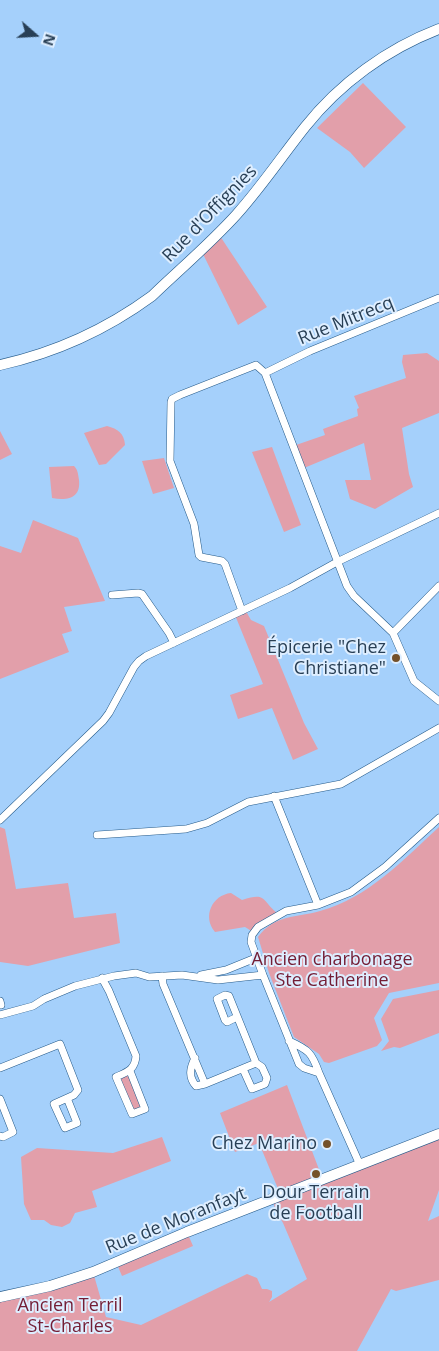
<!DOCTYPE html>
<html>
<head>
<meta charset="utf-8">
<style>
	body { margin:0 }
	#map { position:relative; width:439px; height:1351px; overflow:hidden; background:#a5d0fb; font-family:"Open Sans",sans-serif }
	canvas { display:block }
	.north { position:absolute; left:10px; top:10px; width:50px; height:50px; -webkit-text-stroke:4px #deeeff; paint-order:stroke; rotate:109deg; font-size:14px; font-weight:700; line-height:20px; text-align:center; color:#283f55 }
	.north::after { content:''; display:block; margin:auto; width:18px; height:22px; background:#283f55; clip-path:polygon(50% 0,100% 100%,50% 72%,0 100%) }
</style>
</head>
<body>
<div id="map">
<canvas width="439" height="1351"></canvas>
<div class="north">N</div>
</div>
<script>
const g = document.querySelector('canvas').getContext('2d');
g.lineJoin = 'round';
function fill(path, color) {
  g.fillStyle = color;
  g.fill(path, 'evenodd');
}
function stroke(path, color, width, dash) {
  g.strokeStyle = color;
  g.lineWidth = width;
  g.lineCap = dash ? 'butt' : 'round';
  g.setLineDash(dash || []);
  g.stroke(path);
}
function write(font, color, halo, rows, align = 'center') {
  g.font = font + ' "Open Sans",sans-serif';
  g.lineWidth = 4;
  g.setLineDash([]);
  g.textBaseline = 'middle';
  g.strokeStyle = halo;
  g.fillStyle = color;
  for (const [text, x, y, turn = 0] of rows) {
    g.save();
    g.translate(x, y);
    g.rotate((+turn || 0) * Math.PI / 180);
    g.textAlign = isNaN(turn) ? turn : align;
    if (halo) g.strokeText(text, 0, 0);
    g.fillText(text, 0, 0);
    g.restore();
  }
}
fill(new Path2D(`
	M363 83 406 127 364 168 350 152 317 128Z
	M220 236 267 307 238 325 203 254Z
	M427 353 439 361V413L402 428 409 474 413 487 375 509 350 499 345 480H371L364 443 304 468 296 445 325 435 323 429 358 416 357 409 359 408 354 396 406 378 402 362 403 355Z
	M107 426C118 429 124 433 125 445L106 464 99 465 84 433Z
	M0 431 12 454 0 460Z
	M272 447 301 525 284 532 252 452Z
	M164 458 174 488 153 494 142 461Z
	M74 466C78 470 78 474 79 480 81 498 68 501 52 498L49 467Z
	M33 520 78 538 105 601 64 607 72 631 62 634 69 652 0 679V546L21 553Z
	M242 611 247 613 251 620 264 626 304 723 318 749 293 760 272 708 238 719 230 695 263 684 235 615Z
	M0 827 5 829 16 889 68 883 74 918 116 913 120 943 28 966 0 962Z
	M439 827V983L389 993 374 1018 382 1040 377 1046 329 1063 324 1062 319 1054 294 1037 269 973 258 937C275 914 296 918 320 911 368 898 403 860 439 827Z
	M231 893 242 900C267 892 261 900 278 914L253 932 245 927 215 932C202 917 212 895 231 893Z
	M439 990V1033L400 1048 394 1047 381 1051 389 1041 381 1019 393 999Z
	M129 1072 144 1109 133 1113 118 1077Z
	M287 1085 323 1180 439 1134V1190L428 1221 439 1216V1280L396 1291 391 1289 357 1351H0V1297L93 1272 106 1317 141 1325 247 1274 257 1278 262 1289H267L272 1291V1297L269 1302 307 1279 283 1223 275 1209 273 1200 281 1196 259 1143 235 1152 220 1113Z
	M162 1137 171 1161 92 1191 97 1207 75 1213 70 1223 62 1227 51 1225 44 1220H31L24 1204 21 1157 37 1148 113 1153Z
	M187 1232 193 1246 122 1276 116 1262Z`), '#e29faa');
const street = new Path2D(`
	M265 373 310 351 439 298
	M112 595 138 593 142 594 169 633 174 643
	M242 611 225 564 222 561 201 557 199 555 194 524 170 461 171 402 172 399 180 395 256 365 265 373 347 586 354 596 393 633 414 681 439 701
	M393 633 439 586
	M274 796 318 905
	M0 820 103 721 109 713 134 667 139 661 146 656 290 588 337 562 439 513
	M97 835 186 829 207 823 248 802 341 784 439 728
	M201 975 226 970 258 957
	M162 976 163 984 205 1084 256 1063 229 996 225 995 217 999 225 1020 227 1022 237 1017
	M102 978 109 991 136 1056C135 1070 127 1072 116 1077L132 1114 145 1109 130 1071
	M0 1001 1 1005
	M0 1015 33 1006 44 999 75 986 114 976 136 973 149 977 182 975 218 980 263 975
	M289 1041C309 1050 312 1053 319 1073L360 1165
	M195 1058C190 1068 188 1077 196 1086L205 1084
	M0 1068 60 1044 78 1090 74 1095 54 1104 65 1128 77 1123 67 1098
	M243 1069 252 1089 265 1084 267 1078 262 1067 256 1063
	M319 1073 304 1068 299 1064 263 975 251 942 252 935 258 927 286 911 318 905 351 892 385 867 439 818
	M0 1099 13 1132 3 1137 0 1136`);
const secondary = new Path2D(`
	M0 365C54 353 107 329 152 296 180 269 211 243 237 214 262 186 282 156 305 127 340 83 387 49 439 29
	M0 1297 50 1286 93 1272 187 1232 439 1134`);
stroke(street, '#265b8a', 8);
stroke(secondary, '#265b8a', 11);
stroke(street, '#fff', 7);
stroke(secondary, '#fff', 10);
for (const [x, y, r, color] of [
	[396,658,5,"#74512a"],
	[327,1144,5,"#74512a"],
	[316,1174,5,"#74512a"]
]) {
  const dot = new Path2D();
  dot.arc(x, y, r, 0, 2 * Math.PI);
  g.fillStyle = color;
  g.fill(dot);
  stroke(dot, '#deeeff', 2);
}
write('18px', '#283f55', '#deeeff', [
	["Rue d'Offignies",210,214,-46],
	["Rue Mitrecq",346,321,-22],
	["Rue de Moranfayt",176,1221,-22]
]);
write('18px', '#283f55', '#deeeff', [
	["Épicerie \"Chez",386,648],
	["Christiane\"",386,669],
	["Chez Marino",317,1144],
	["Dour Terrain",316,1193,"center"],
	["de Football",316,1214,"center"]
], 'right');
write('18px', '#731d35', '#deeeff', [
	["Ancien charbonage",332,960],
	["Ste Catherine",332,981],
	["Ancien Terril",70,1306],
	["St-Charles",70,1327]
]);
</script>
</body>
</html>
